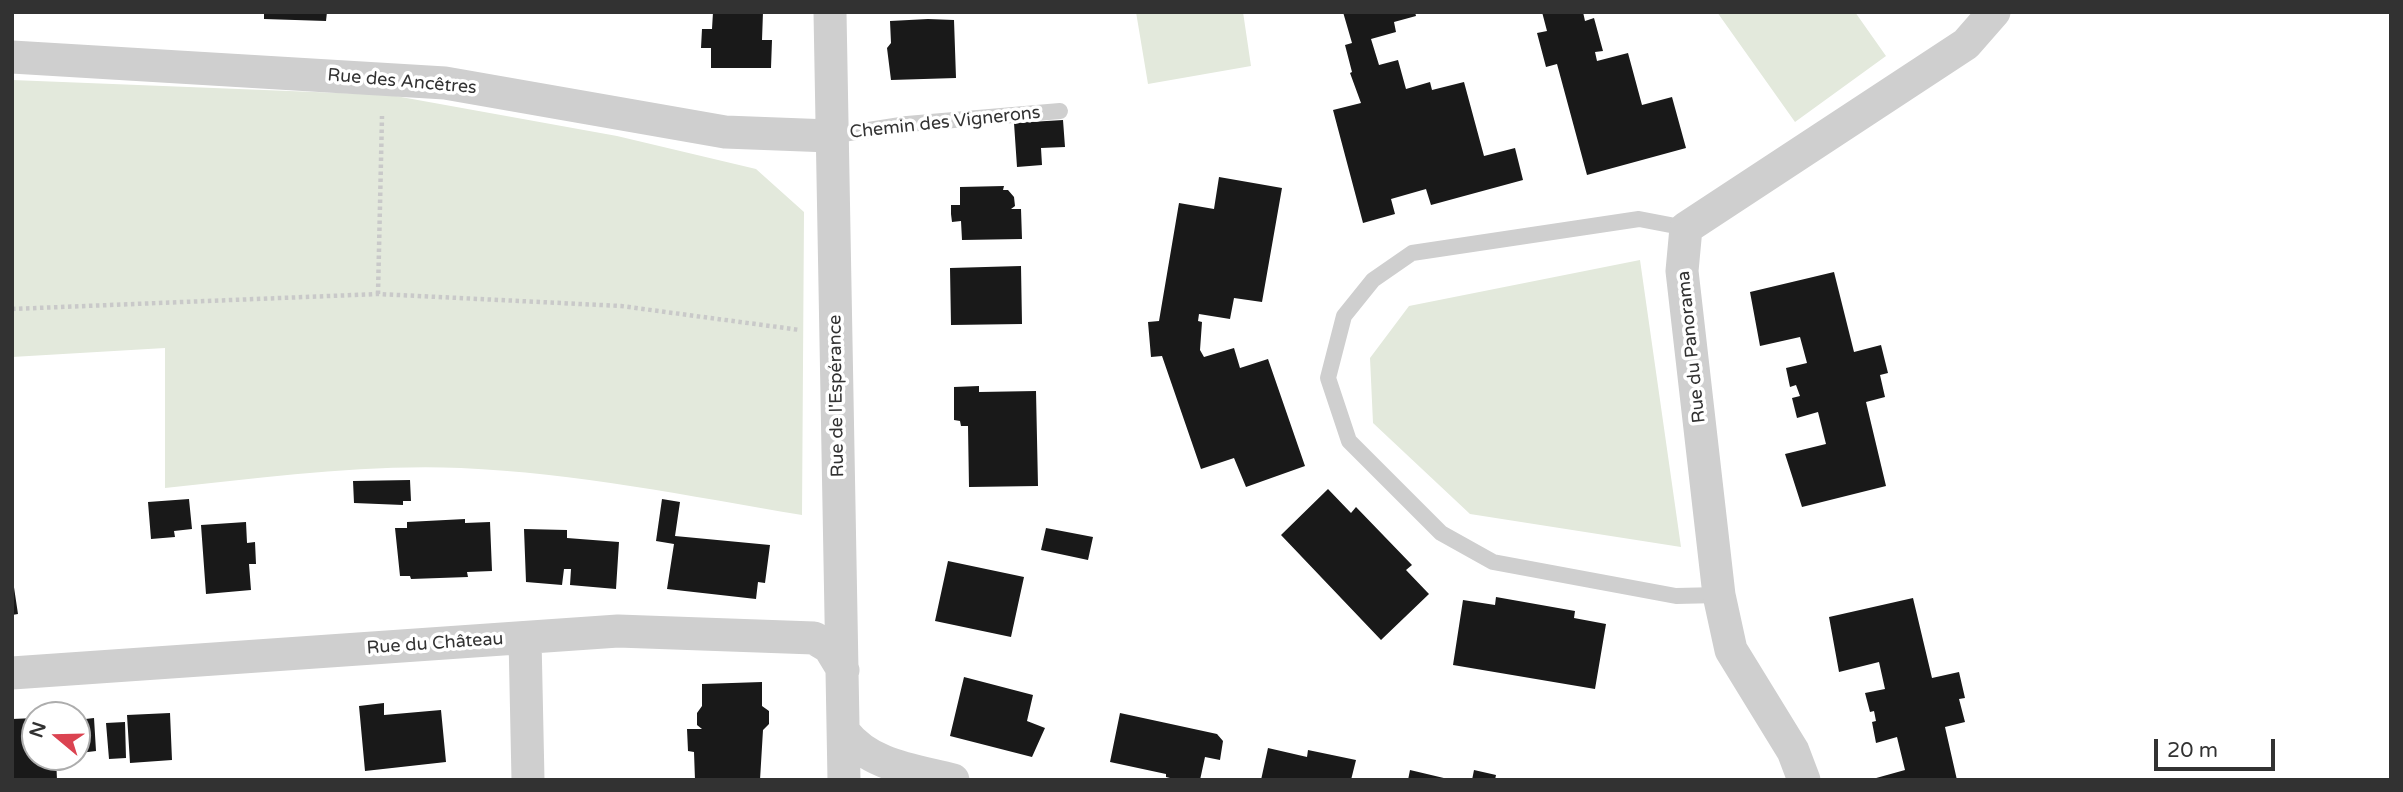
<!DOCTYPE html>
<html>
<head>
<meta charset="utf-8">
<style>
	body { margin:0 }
	#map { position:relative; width:2403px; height:792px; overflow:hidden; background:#fff; font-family:"Varela Round",sans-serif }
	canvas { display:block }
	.frame { position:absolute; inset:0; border:14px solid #323232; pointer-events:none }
	.north { position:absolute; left:21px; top:701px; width:70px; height:70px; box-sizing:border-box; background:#fff; border:2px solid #adadad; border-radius:50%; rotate:289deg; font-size:19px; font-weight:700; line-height:28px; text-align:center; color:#323232 }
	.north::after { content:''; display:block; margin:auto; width:24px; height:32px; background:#db4351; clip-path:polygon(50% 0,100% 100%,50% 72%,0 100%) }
	.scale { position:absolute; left:2154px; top:739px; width:121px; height:32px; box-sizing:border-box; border:4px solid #323232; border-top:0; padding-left:9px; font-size:21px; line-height:24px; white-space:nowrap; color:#323232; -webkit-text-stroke:5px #fff; paint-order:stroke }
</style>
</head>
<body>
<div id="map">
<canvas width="2403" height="792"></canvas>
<div class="frame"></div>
<div class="north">N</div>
<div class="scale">20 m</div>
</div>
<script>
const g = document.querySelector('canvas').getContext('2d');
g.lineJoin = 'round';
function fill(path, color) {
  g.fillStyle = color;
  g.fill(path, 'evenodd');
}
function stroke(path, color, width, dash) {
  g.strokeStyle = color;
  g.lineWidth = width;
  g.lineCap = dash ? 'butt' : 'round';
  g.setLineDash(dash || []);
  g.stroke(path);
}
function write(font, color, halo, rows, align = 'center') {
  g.font = font + ' "Varela Round",sans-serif';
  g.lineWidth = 7;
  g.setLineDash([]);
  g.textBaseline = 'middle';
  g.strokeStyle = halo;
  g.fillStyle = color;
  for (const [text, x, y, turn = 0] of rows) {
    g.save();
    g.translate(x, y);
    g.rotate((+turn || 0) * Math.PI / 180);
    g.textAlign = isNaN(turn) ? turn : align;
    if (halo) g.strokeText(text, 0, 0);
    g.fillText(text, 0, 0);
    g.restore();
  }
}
fill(new Path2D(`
	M1136 12H1243L1251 66 1148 84Z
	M1717 12H1855L1886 56 1795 122Z
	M12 80 390 95 617 136 756 169 804 212 802 515C688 496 576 473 461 468 362 464 263 478 165 488V348L12 357Z
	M1640 260 1681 547 1470 514 1373 423 1370 358 1409 306Z`), '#e3e9dc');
fill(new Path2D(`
	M264 12H327L326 21 264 19Z
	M713 12H763L762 40H772L771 68H711V48H701L702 29H712Z
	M1343 12H1415L1416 16 1394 22 1396 32 1371 39 1379 65 1398 60 1406 89 1430 82 1432 90 1464 82 1484 156 1515 148 1523 180 1431 205 1426 189 1391 199 1395 214 1363 223 1333 110 1361 103 1350 73 1352 72 1345 45 1352 43Z
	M1542 12H1583L1585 21 1594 18 1603 51 1595 52 1597 61 1628 53 1642 105 1672 97 1686 148 1587 175 1557 64 1546 67 1537 33 1547 31Z
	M928 19 954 20 956 78 891 80 887 48 891 43 890 21Z
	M1063 120 1065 147 1041 148 1042 165 1017 167 1014 123Z
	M1219 177 1282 188 1262 302 1234 298 1230 319 1199 314 1198 321 1202 322 1200 350 1204 357 1234 348 1240 368 1268 359 1305 466 1246 487 1234 458 1201 469 1162 356 1151 357 1148 322 1159 321 1179 203 1214 209Z
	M1004 186 1003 190H1008L1014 197 1015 206 1011 209H1021L1022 239 962 240 961 221 952 222 951 214V205H960V187Z
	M1021 266 1022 324 951 325 950 268Z
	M1834 272 1854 352 1881 345 1888 373 1880 375 1885 397 1866 402 1886 486 1802 507 1785 454 1826 444 1818 412 1797 418 1792 398 1800 396 1796 385 1790 387 1786 368 1807 363 1800 337 1760 346 1750 292Z
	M979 386V392L1036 391 1038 486 969 487 968 426H961L960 421 954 420V387Z
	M410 480 411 501H403V505L354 503 353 481Z
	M1328 489 1351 513 1356 507 1412 565 1406 570 1429 594 1381 640 1281 535Z
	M189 499 192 529 174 531 175 537 151 539 148 502Z
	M662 499 680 502 675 536 770 545 765 583 758 582 756 599 667 589 674 544 656 541Z
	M465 519V523L490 522 492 571 467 572 468 577 411 579 410 576H400L395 528H407V522Z
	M246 522 247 543 255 542 256 564H249L251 590 206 594 201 525Z
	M1046 528 1093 537 1088 560 1041 550Z
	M524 529 567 530V538L619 542 616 589 570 585 571 569H564L562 585 526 582Z
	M948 561 1024 577 1011 637 935 621Z
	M12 574 18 614 12 615Z
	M1496 597 1575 611 1574 618 1606 624 1595 689 1453 665 1463 600 1495 605Z
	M1913 598 1932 678 1959 672 1965 698 1959 699 1965 722 1945 727 1957 780H1869L1905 770 1897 737 1876 743 1872 722 1876 721 1874 711 1870 712 1865 693 1885 689 1879 662 1839 672 1829 617Z
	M964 677 1033 695 1027 721 1045 728 1032 757 950 736Z
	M762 682V706L769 711V724L763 730 760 780H695L694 752 688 751 687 729H702L697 725V713L702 706V684Z
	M384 703V715L441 710 446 762 365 771 359 706Z
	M170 713 172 760 130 763 127 715Z
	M1120 713 1217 734 1223 741 1220 760 1205 757 1200 780H1178L1166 777V774L1110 762Z
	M35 718V757H56L57 780H12V719Z
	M94 718 96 751 80 753 77 720Z
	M125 722 126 758 109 759 106 723Z
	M1268 748 1307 757 1308 750 1356 760 1351 780H1261Z
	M1410 770 1448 779V780H1408Z
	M1474 770 1496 775 1495 780H1472Z`), '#191919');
stroke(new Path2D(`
	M378 294 382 116
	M12 309 378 294 621 306 800 330`), '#c9c9c9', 4.5, [3.5, 3.5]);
stroke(new Path2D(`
	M830 136 907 124 1060 111
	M1686 228 1639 219 1412 253 1373 280 1344 316 1328 378 1349 441 1441 533 1493 562 1676 596 1719 595`), '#cfcfcf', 16);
stroke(new Path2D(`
	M830 12 844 780
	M12 57 445 83 725 132 830 136
	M525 638 528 780
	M12 673 618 631 814 638 829 647 843 670
	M844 732C870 766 914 770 953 780
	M1804 780 1793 751 1731 650 1719 595 1682 271 1686 228 1966 44 1994 12`), '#cfcfcf', 33);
write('18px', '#323232', '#fff', [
	["Rue des Ancêtres",402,82,5],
	["Chemin des Vignerons",945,123,-6],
	["Rue du Panorama",1692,347,-96],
	["Rue de l'Espérance",837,396,-91],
	["Rue du Château",435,644,-4]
]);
</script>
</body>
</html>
